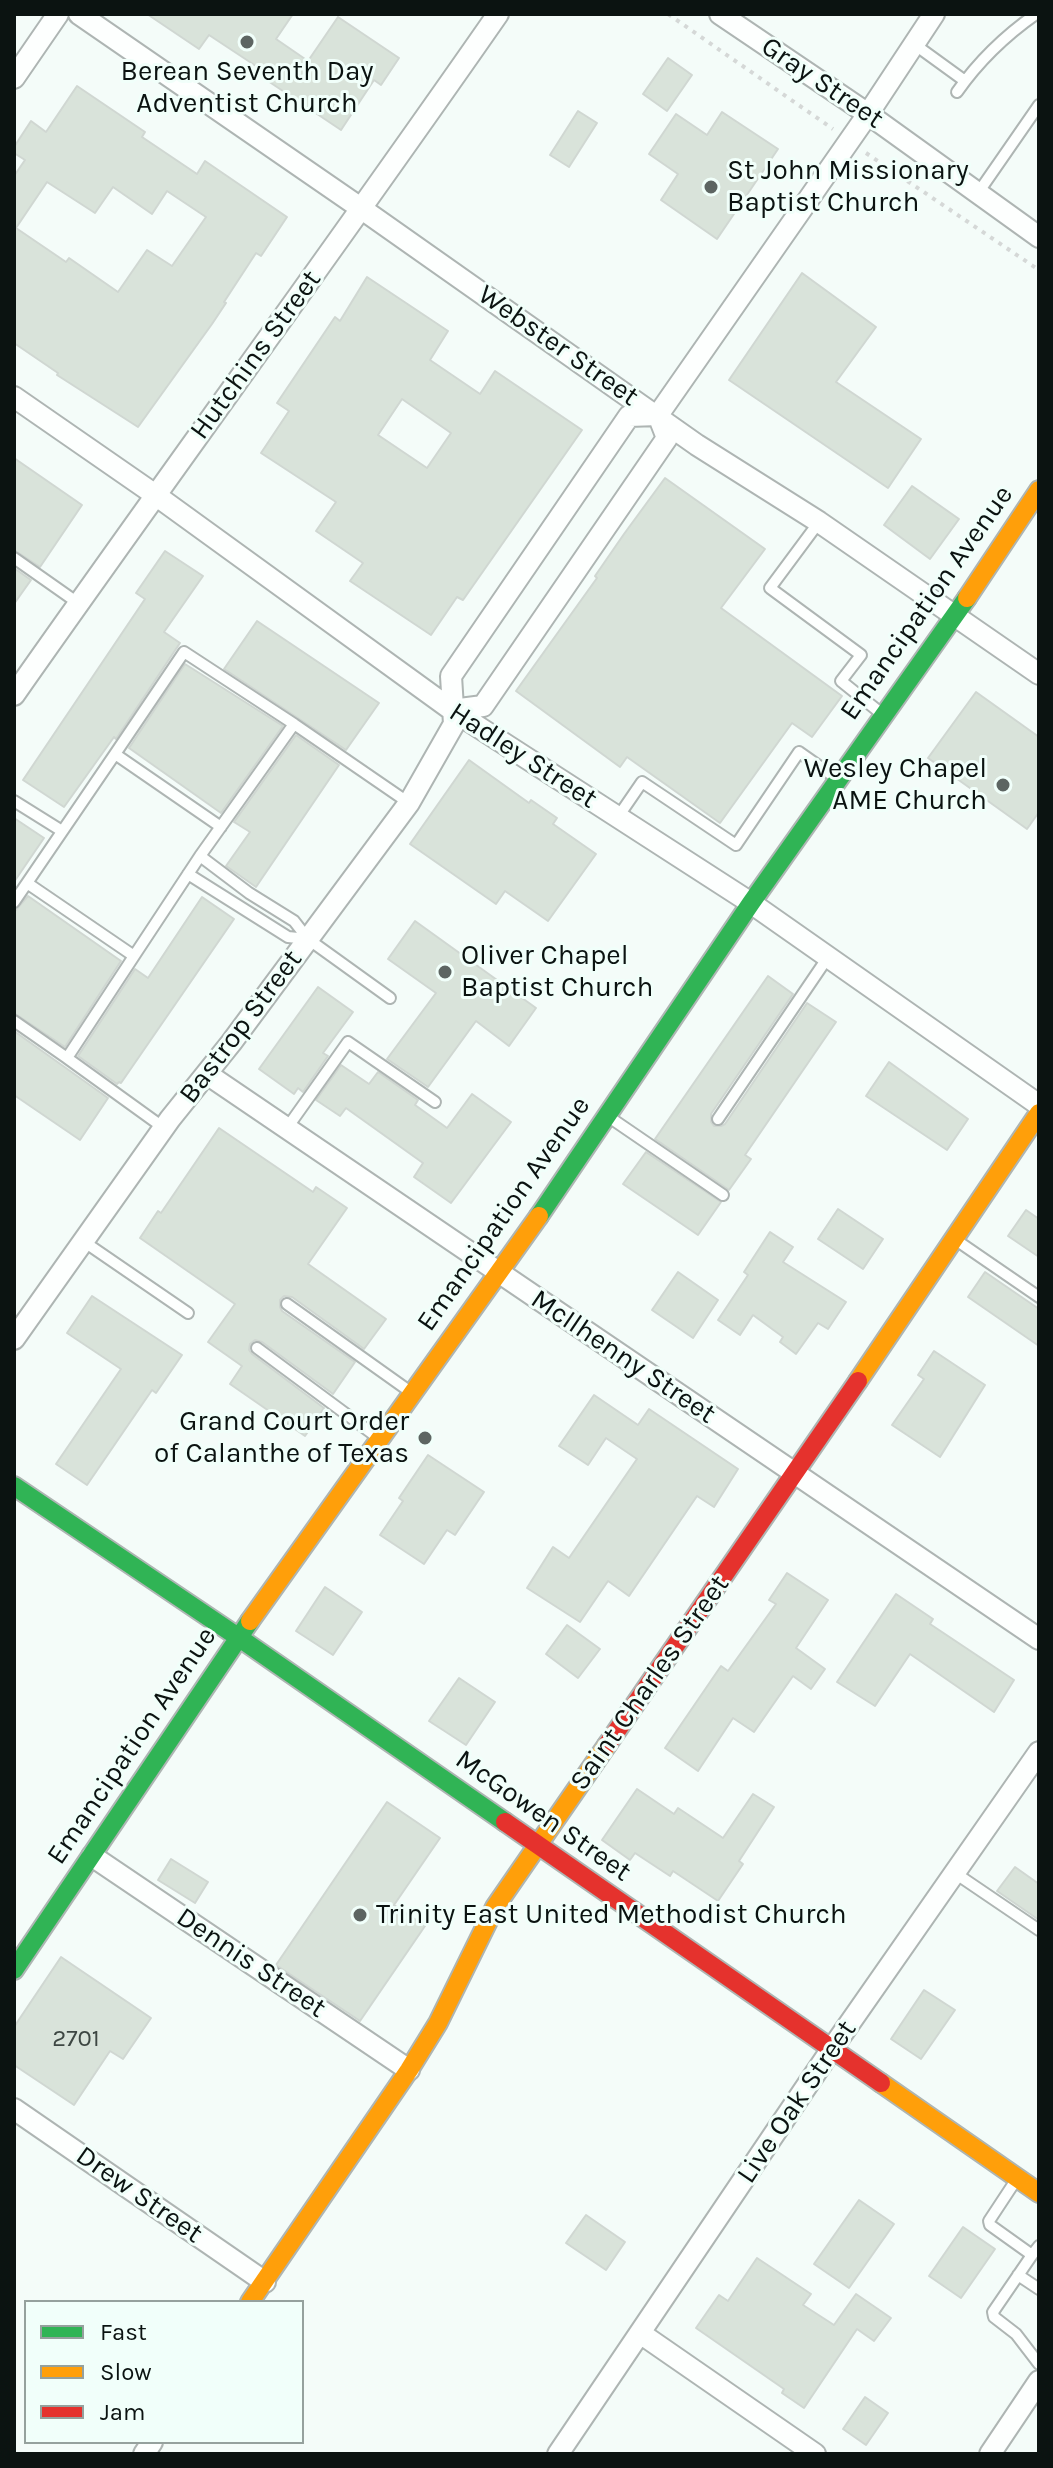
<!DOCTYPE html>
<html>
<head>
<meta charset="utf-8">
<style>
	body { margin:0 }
	#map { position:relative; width:1053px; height:2468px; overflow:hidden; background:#f4fcf9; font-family:Karla,sans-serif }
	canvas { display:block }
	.frame { position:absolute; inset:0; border:16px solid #0b1311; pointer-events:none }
	.legend { position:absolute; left:24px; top:2300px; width:280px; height:144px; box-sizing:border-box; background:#f1fffa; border:2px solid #95a19d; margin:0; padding:10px 14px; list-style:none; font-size:24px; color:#0b1311 }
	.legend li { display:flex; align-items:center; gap:16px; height:40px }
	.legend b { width:40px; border:2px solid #95a19d }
</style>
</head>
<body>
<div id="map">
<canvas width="1053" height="2468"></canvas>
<div class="frame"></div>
<ul class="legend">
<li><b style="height:10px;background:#30b455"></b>Fast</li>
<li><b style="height:10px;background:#ff9f0a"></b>Slow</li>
<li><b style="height:10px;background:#e5322d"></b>Jam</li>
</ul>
</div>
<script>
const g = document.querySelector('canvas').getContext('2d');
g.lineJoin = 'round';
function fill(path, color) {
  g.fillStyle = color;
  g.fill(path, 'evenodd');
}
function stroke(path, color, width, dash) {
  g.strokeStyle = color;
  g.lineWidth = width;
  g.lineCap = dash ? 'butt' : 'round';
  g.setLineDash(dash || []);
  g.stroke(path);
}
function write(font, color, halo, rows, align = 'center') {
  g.font = font + ' Karla,sans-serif';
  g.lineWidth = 6;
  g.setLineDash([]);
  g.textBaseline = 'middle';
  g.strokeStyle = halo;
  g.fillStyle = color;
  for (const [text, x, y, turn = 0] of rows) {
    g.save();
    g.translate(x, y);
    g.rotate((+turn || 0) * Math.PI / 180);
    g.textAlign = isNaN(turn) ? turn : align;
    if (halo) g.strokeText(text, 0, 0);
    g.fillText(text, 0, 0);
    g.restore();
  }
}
const building = new Path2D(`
	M147 14H293L276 39 308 61 338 17 399 58 381 85 374 80 341 130 268 81 271 76 209 35 199 49Z
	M668 58 692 75 667 111 643 94Z
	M77 86 145 132 142 137 197 174 205 161 287 217 261 256 256 253 224 302 226 303 212 324 138 427 57 375 58 373 14 343V176L25 160 14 153V147L31 121 46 132ZM47 182 95 213 113 187 152 214 167 191 206 217 172 266 147 250 118 292 69 258 66 262 16 228Z
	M578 111 597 123 569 167 550 155Z
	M722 112 778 149 717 239 661 200 678 174 649 154 676 114 707 135Z
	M802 273 876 327 836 382 921 439 888 488 729 380Z
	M367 277 448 331 430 360 480 394 495 371 582 430 463 600 457 597 431 635 350 581 363 563 316 531 336 502 261 453 289 411 277 403 335 317 340 321ZM402 399 451 433 427 468 378 435Z
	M14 458 82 505 40 567 14 550Z
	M665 478 765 549 721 608 842 696 812 737 792 723 720 823 627 757 620 767 516 691 597 578 595 576 624 534Z
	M912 486 959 519 930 559 884 525Z
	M165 551 203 576 164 632 180 643 116 739 114 737 64 807 23 780 145 599 136 593Z
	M14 568 31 580 14 604Z
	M257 621 379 703 346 750 224 669Z
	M185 664 283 726 221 813 129 748Z
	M976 692 1039 737V812L1027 829 928 758Z
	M296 735 339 765 256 887 226 866 250 832 234 822Z
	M469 760 529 803 531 800 557 818 553 824 596 854 548 921 505 891 496 904 410 844Z
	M14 818 44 838 14 882Z
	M28 896 121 961 65 1047 14 1013V912Z
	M202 897 234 919 121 1083 119 1082 117 1084 78 1056 135 969 148 978Z
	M415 921 536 1008 509 1046 476 1021 428 1087 387 1059 436 993 388 959Z
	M768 976 793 994 711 1114V1122L714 1126H721L725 1124 807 1003 836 1022 745 1155 751 1159 729 1190 655 1139Z
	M318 987 353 1012 323 1053 328 1056 303 1092 298 1088 294 1094 259 1069Z
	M14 1031 108 1098 80 1140 14 1095Z
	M889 1062 968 1119 947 1150 866 1096Z
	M341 1065 369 1084 378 1072 418 1100 415 1105 447 1128 472 1094 511 1122 451 1203 414 1177 423 1163 346 1108 340 1116 316 1100Z
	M219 1128 313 1192 316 1187 347 1208 308 1264 386 1319 364 1349 292 1297 284 1296 280 1300V1307L282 1311 355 1362 333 1394 262 1342 255 1340 250 1344 249 1350 252 1354 324 1408 305 1436 230 1384 242 1366 208 1342 235 1304 140 1238 158 1211 161 1213Z
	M646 1152 721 1202 698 1235 623 1184Z
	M838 1209 883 1239 863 1269 818 1239Z
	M1026 1210 1039 1219V1257L1008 1236Z
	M770 1232 793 1247 783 1262 846 1302 828 1329 818 1323 796 1354 780 1342 783 1337 753 1315 740 1335 718 1320 748 1275 744 1272Z
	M678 1272 718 1300 693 1338 652 1310Z
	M985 1272 1039 1309V1346L968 1297Z
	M92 1296 182 1355 156 1393 152 1390 87 1485 56 1464 121 1369 67 1333Z
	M934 1351 985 1385 940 1457 892 1425 924 1379 918 1375Z
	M594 1395 638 1425 649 1409 738 1469 714 1507 697 1496 629 1596 608 1581 580 1622 527 1588 553 1547 569 1558 637 1459 606 1438 588 1465 559 1446Z
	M428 1455 484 1492 455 1535 447 1530 424 1564 380 1535 403 1501 399 1498Z
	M787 1573 828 1600 796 1648 825 1669 811 1689 793 1676 754 1732 733 1718 698 1771 665 1748 721 1666 728 1671 776 1604 769 1600Z
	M325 1587 362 1612 333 1655 296 1631Z
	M896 1594 933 1619 930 1624 1014 1680 994 1712 910 1654 875 1706 837 1682Z
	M567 1625 600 1649 578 1678 546 1654Z
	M459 1678 495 1702 466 1745 429 1721Z
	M637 1789 674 1814 678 1808 723 1838 753 1794 774 1807 739 1861 743 1864 718 1901 673 1871 670 1876 635 1853 630 1860 602 1840Z
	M387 1802 440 1838 394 1905 425 1926 360 2021 276 1965Z
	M171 1859 208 1882 195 1903 158 1880Z
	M1015 1867 1039 1884V1920L997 1891Z
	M61 1957 151 2018 123 2059 110 2051 74 2105 14 2065V2027Z
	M924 1990 955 2010 921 2059 891 2039Z
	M859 2200 894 2224 849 2288 814 2264Z
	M586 2215 625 2242 606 2270 566 2243Z
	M963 2227 995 2249 961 2298 929 2276Z
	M757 2258 811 2294 803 2305 834 2325 856 2294 891 2318 874 2341 857 2329 804 2408 782 2393 784 2389 696 2328 719 2295 728 2301Z
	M865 2397 888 2413 866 2445 843 2429Z`);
fill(building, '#d9e3da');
stroke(building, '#d0d7d2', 2);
const lane = new Path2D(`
	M914 44 965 81
	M957 92C978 62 1006 35 1036 14
	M978 193 1039 105
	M819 522 770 588 861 655 841 681 882 714
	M14 558 78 603
	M115 754 27 883 134 956 200 856 294 724 409 803
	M14 801 62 831
	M618 817 642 782 736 845 799 752 836 778
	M221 827 115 754 184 652 294 724
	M188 874 288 937 308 939 294 921 249 893 200 856
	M14 902 27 883
	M308 939 390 998
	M14 1021 67 1058 134 956
	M67 1058 164 1128
	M609 1117 723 1195
	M718 1119 828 957
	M287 1128 348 1042 435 1102
	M956 1240 1039 1297
	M83 1241 188 1313
	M287 1304 412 1393
	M257 1348 377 1437
	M955 1873 1039 1930
	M1016 2180 989 2221 990 2225 1032 2255 1039 2246
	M1032 2255 993 2312 994 2317 1016 2334 1039 2364
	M1018 2275 1039 2289`);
const street = new Path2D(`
	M79 14 362 209 697 445 819 522 1039 674
	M720 14 868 114 1039 237
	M14 78 58 14
	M14 397 154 494 452 710 751 903 1039 1105
	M658 415 868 114 934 14
	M14 695C174 467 339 243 498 14
	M452 710 483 706 667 438 658 415
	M207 1074 1039 1639
	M14 1339 170 1119 231 1043 409 803 454 724 451 676 629 416 658 415
	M92 1856 409 2070
	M14 2109 265 2282
	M640 2333 815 2454
	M144 2454 152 2442
	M558 2454 831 2050 1039 1752
	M990 2454 1039 2381`);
const fast = new Path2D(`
	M539 1216 751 903 967 598
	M14 1486 238 1637 505 1822
	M14 1970 250 1621`);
const slow = new Path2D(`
	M967 598 1039 490
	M858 1381 1039 1113
	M250 1621 539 1216
	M881 2083 1039 2193
	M250 2302 409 2070 438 2023 495 1907 607 1745`);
const jam = new Path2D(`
	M607 1745 858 1381
	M505 1822 881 2083`);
stroke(lane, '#aeb5b3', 14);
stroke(street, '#aeb5b3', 24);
stroke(fast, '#aeb5b3', 22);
stroke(slow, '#aeb5b3', 22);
stroke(jam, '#aeb5b3', 22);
stroke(new Path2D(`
	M668 14 833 129
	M866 153 1039 270`), '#d5d8d7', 4, [4, 6]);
stroke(lane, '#fdfffe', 10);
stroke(street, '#fdfffe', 20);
stroke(fast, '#30b455', 18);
stroke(slow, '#ff9f0a', 18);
stroke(jam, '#e5322d', 18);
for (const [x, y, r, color] of [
	[247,42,8,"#5d6562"],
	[711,187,8,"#5d6562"],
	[1003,785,8,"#5d6562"],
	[445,972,8,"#5d6562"],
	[425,1438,8,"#5d6562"],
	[360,1915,8,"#5d6562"]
]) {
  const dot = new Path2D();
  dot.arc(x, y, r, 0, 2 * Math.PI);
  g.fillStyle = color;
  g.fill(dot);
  stroke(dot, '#f1fffa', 3);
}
write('24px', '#3e4743', null, [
	["2701",76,2039]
]);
write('28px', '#0b1311', '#f1fffa', [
	["Berean Seventh Day",247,72,"center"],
	["Adventist Church",247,104,"center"],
	["St John Missionary",727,171],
	["Baptist Church",727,203],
	["Wesley Chapel",987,769,"right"],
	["AME Church",987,801,"right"],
	["Oliver Chapel",461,956],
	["Baptist Church",461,988],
	["Grand Court Order",409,1422,"right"],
	["of Calanthe of Texas",409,1454,"right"],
	["Trinity East United Methodist Church",376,1915]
], 'left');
write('28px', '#0b1311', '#f1fffa', [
	["Gray Street",822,83,34],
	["Webster Street",558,346,35],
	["Hutchins Street",256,355,-54],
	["Emancipation Avenue",927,603,-55],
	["Hadley Street",523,756,33],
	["Bastrop Street",241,1027,-53],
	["Emancipation Avenue",504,1214,-55],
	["McIlhenny Street",623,1357,34],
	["Saint Charles Street",650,1683,-55],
	["Emancipation Avenue",132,1746,-56],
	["McGowen Street",543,1816,35],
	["Dennis Street",251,1963,34],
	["Live Oak Street",797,2102,-56],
	["Drew Street",139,2195,35]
]);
</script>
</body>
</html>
